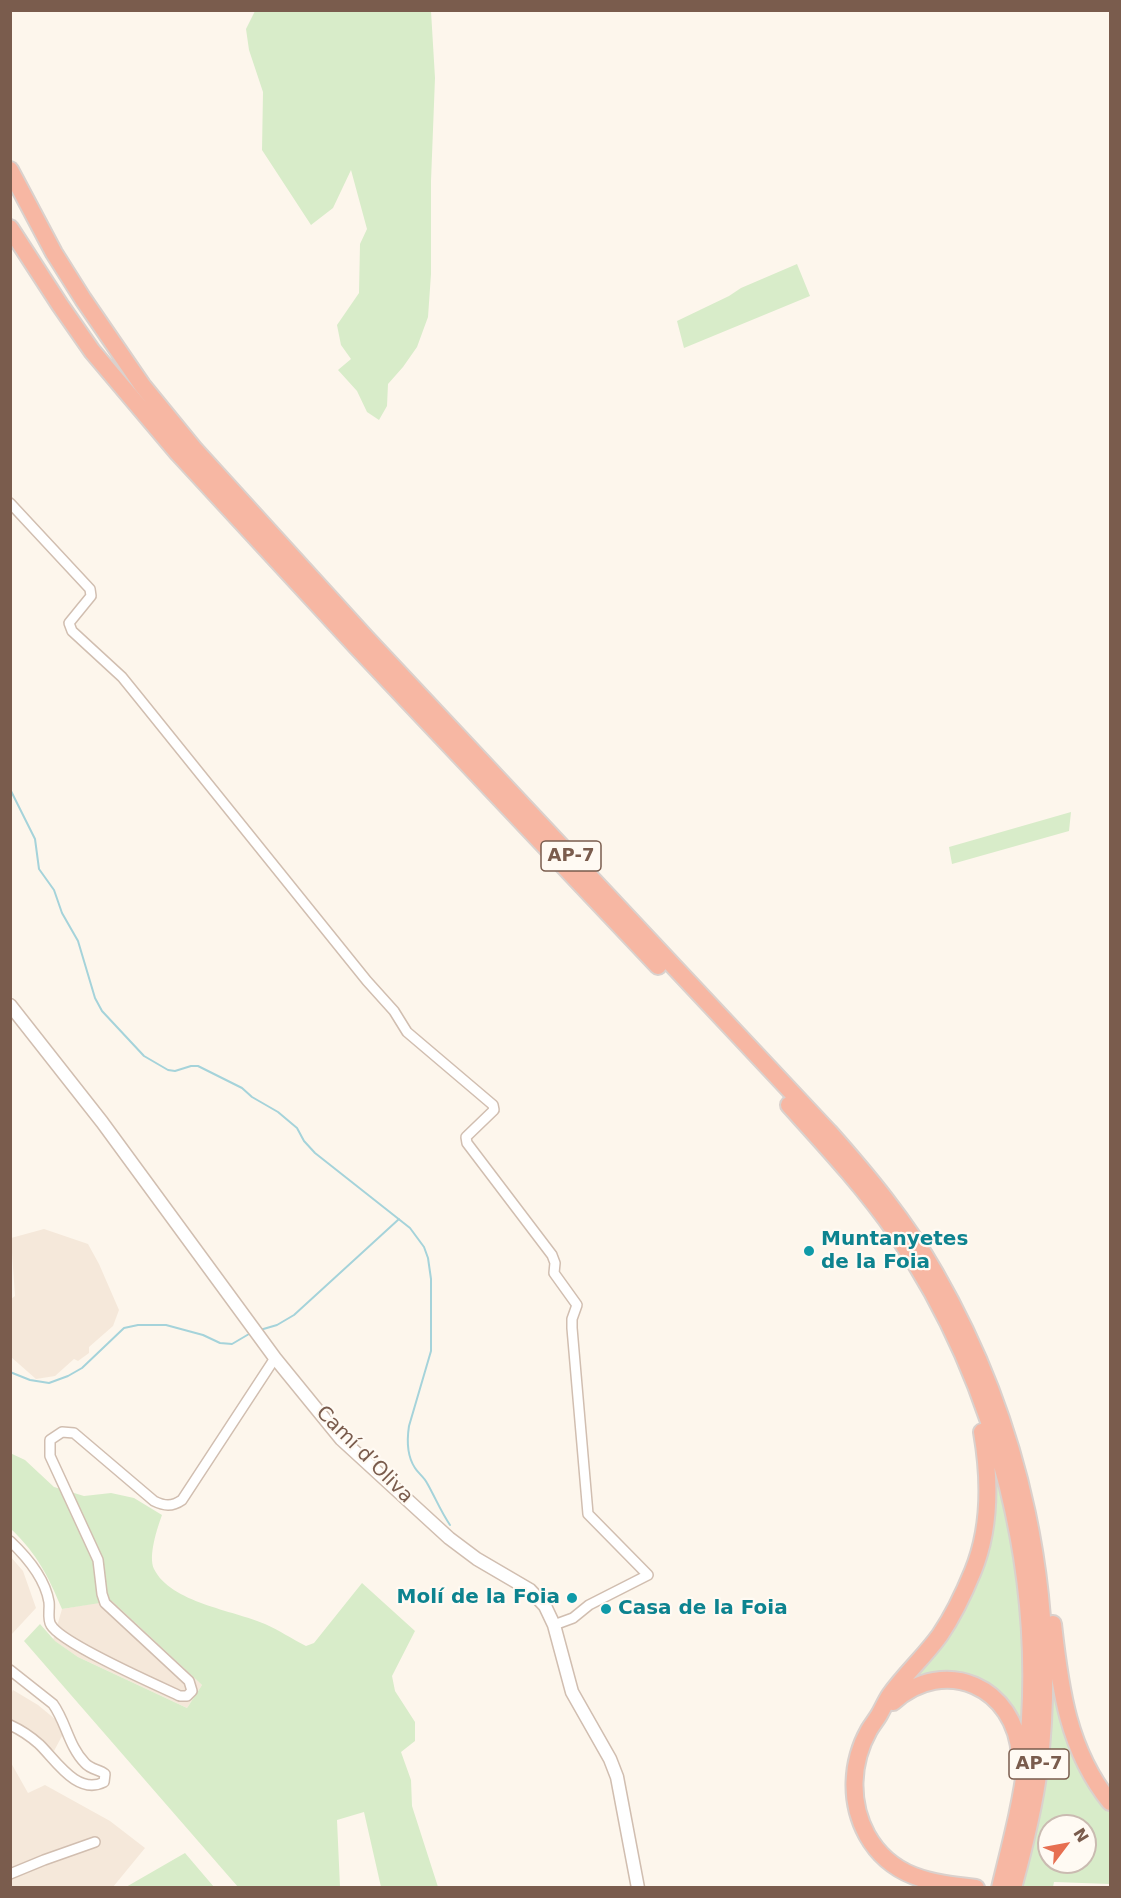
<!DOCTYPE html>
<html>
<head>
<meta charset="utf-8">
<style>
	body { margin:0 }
	#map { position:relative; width:1121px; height:1898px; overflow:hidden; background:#fdf6ec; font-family:"DejaVu Sans",sans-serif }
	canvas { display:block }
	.frame { position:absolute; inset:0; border:12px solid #7a5c4d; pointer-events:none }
	.north { position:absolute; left:1037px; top:1814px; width:60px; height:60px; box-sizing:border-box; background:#fffaf3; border:2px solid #cabbb1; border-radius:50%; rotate:58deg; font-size:16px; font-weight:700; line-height:24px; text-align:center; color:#7a5c4d }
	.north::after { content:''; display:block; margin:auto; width:21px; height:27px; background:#e76f51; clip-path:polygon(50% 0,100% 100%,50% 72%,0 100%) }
</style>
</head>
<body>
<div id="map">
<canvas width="1121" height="1898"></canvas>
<div class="frame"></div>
<div class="north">N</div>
</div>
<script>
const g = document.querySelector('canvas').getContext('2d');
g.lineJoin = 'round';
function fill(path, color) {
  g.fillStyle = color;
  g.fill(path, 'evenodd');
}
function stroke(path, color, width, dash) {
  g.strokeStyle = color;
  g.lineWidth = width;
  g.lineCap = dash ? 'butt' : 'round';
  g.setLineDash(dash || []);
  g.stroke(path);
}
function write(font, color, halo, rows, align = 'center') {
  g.font = font + ' "DejaVu Sans",sans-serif';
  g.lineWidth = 4.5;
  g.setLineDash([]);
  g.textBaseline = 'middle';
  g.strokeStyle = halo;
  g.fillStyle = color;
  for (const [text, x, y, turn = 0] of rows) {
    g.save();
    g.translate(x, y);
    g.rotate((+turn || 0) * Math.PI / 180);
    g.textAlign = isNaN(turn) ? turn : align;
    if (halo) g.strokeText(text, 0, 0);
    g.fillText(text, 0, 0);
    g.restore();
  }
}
fill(new Path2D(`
	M44 1229 88 1244 99 1264 119 1310 113 1326 89 1347V1353L78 1361 74 1359 55 1376 36 1379 11 1357V1299L15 1296 11 1238Z
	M10 1556 23 1571 36 1608 11 1635Z
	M112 1600 202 1685 187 1708 78 1657 53 1640 62 1609Z
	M13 1690 38 1705 55 1719 63 1734 54 1751 11 1720V1694Z
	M10 1761 28 1793 45 1785 110 1821 145 1848 113 1887H11Z`), '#f5e8da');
fill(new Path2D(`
	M255 11H431L435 78 431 181V274L428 317 417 347 403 367 388 384 387 406 379 420 367 412 357 391 338 370 351 359 341 345 337 325 359 293 360 244 367 229 351 170 333 208 311 225 262 150 263 92 249 50 246 29Z
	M797 264 810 296 684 348 677 321 729 296 741 288Z
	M1071 812 1069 831 952 864 949 847Z
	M989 1438 1019 1583 1023 1632V1733L997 1694 910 1683 981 1563Z
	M10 1453 25 1460 54 1487 84 1496 111 1493 134 1498 162 1515C157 1529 148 1556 154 1569 171 1603 233 1610 265 1624 279 1630 292 1639 306 1646L314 1643 362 1583 415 1631 392 1676 395 1691 415 1722V1741L401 1752 411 1780 412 1806 438 1887H381L364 1812 337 1820 340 1887H238L24 1641 40 1624 55 1641 78 1657 187 1708 202 1685 112 1601 62 1609C48 1576 38 1555 11 1529Z
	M1053 1668 1110 1810V1884L1054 1882 1053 1887 1021 1888C1043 1819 1053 1740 1053 1668ZM1049 1826H1085V1862H1049Z
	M185 1853 214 1887H126Z`), '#d8ecc9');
stroke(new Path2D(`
	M10 789 35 839 39 869 54 890 62 913 78 941 95 998 102 1011 144 1056 168 1070 175 1071 191 1066H198L242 1088 252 1097 278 1112 297 1128 304 1141 315 1153 410 1228 424 1247 428 1258 431 1279V1351L409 1426C407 1439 407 1456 415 1468 418 1473 424 1477 427 1483 435 1497 441 1512 450 1525
	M260 1330 277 1325 294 1315 399 1219
	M10 1372 30 1380 49 1383 68 1376 82 1368 124 1328 138 1325H166L203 1335 220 1343 232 1344 249 1334`), '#a5d3da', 2);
const minor = new Path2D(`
	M10 503 90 589 91 596 69 623 72 631 122 677 139 698 367 981 394 1011 407 1032 493 1105 494 1110 466 1137 467 1143 552 1255 555 1263 554 1273 577 1305 572 1319V1328L588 1514 648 1575 589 1605 573 1618 554 1625
	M10 1541C28 1558 45 1578 49 1602 50 1609 47 1619 51 1625 61 1643 156 1685 180 1696H187L192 1691 189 1681 105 1603 102 1594 98 1560 50 1456V1440L62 1432 74 1433 154 1501C164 1506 172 1507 182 1500L275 1358
	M10 1670 53 1704C66 1722 69 1747 85 1763 91 1770 99 1769 105 1774L104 1782C77 1796 55 1759 39 1744 30 1736 21 1730 10 1725
	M10 1874 44 1860 95 1842`);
const tertiary = new Path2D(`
	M10 1005 102 1122 275 1358 341 1439 449 1538 477 1559 530 1590 545 1606 554 1625 572 1692 610 1759 617 1777 638 1888`);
const motorway = new Path2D(`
	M10 170 54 253 83 299 142 385 195 450 366 638 829 1132C868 1176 906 1222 935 1273 1021 1423 1059 1596 1039 1768 1034 1808 1024 1848 1013 1888
	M10 228 60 305 92 351 178 453 356 646 658 966
	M789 1105C826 1146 864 1187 896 1233 999 1385 1048 1581 1026 1764 1021 1806 1010 1846 1000 1888
	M1053 1624C1060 1688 1068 1750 1110 1802
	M893 1702C945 1655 1016 1687 1020 1756
	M976 1888C931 1883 891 1878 867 1835 849 1802 851 1762 869 1730 872 1725 876 1720 879 1715 883 1708 886 1701 890 1695 905 1674 925 1656 940 1635 953 1616 964 1593 973 1571 991 1527 990 1478 982 1432`);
stroke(minor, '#d1beb0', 12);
stroke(tertiary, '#d1beb0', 15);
stroke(motorway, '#dad1cd', 20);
stroke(minor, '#fff', 9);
stroke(tertiary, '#fff', 12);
stroke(motorway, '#f7b7a3', 16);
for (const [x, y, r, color] of [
	[809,1251,6,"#0f9aa8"],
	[572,1598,6,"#0f9aa8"],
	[606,1609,6,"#0f9aa8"]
]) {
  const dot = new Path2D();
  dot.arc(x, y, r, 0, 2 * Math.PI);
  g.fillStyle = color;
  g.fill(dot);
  stroke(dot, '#fffaf3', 2);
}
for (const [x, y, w] of [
	[571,856,60],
	[1039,1764,60]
]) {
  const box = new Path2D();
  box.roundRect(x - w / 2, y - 15, w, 30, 4.5);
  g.fillStyle = '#fffaf3';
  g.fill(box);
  stroke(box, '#7a5c4d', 1.5);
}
write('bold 18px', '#7a5c4d', null, [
	["AP-7",571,856],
	["AP-7",1039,1764]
]);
write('bold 20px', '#0d838f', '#fffaf3', [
	["Muntanyetes",821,1240],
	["de la Foia",821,1263],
	["Molí de la Foia",560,1598,"right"],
	["Casa de la Foia",618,1609]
], 'left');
write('20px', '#7a5c4d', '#fffaf3', [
	["Camí d’Oliva",364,1455,45]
]);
</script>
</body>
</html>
